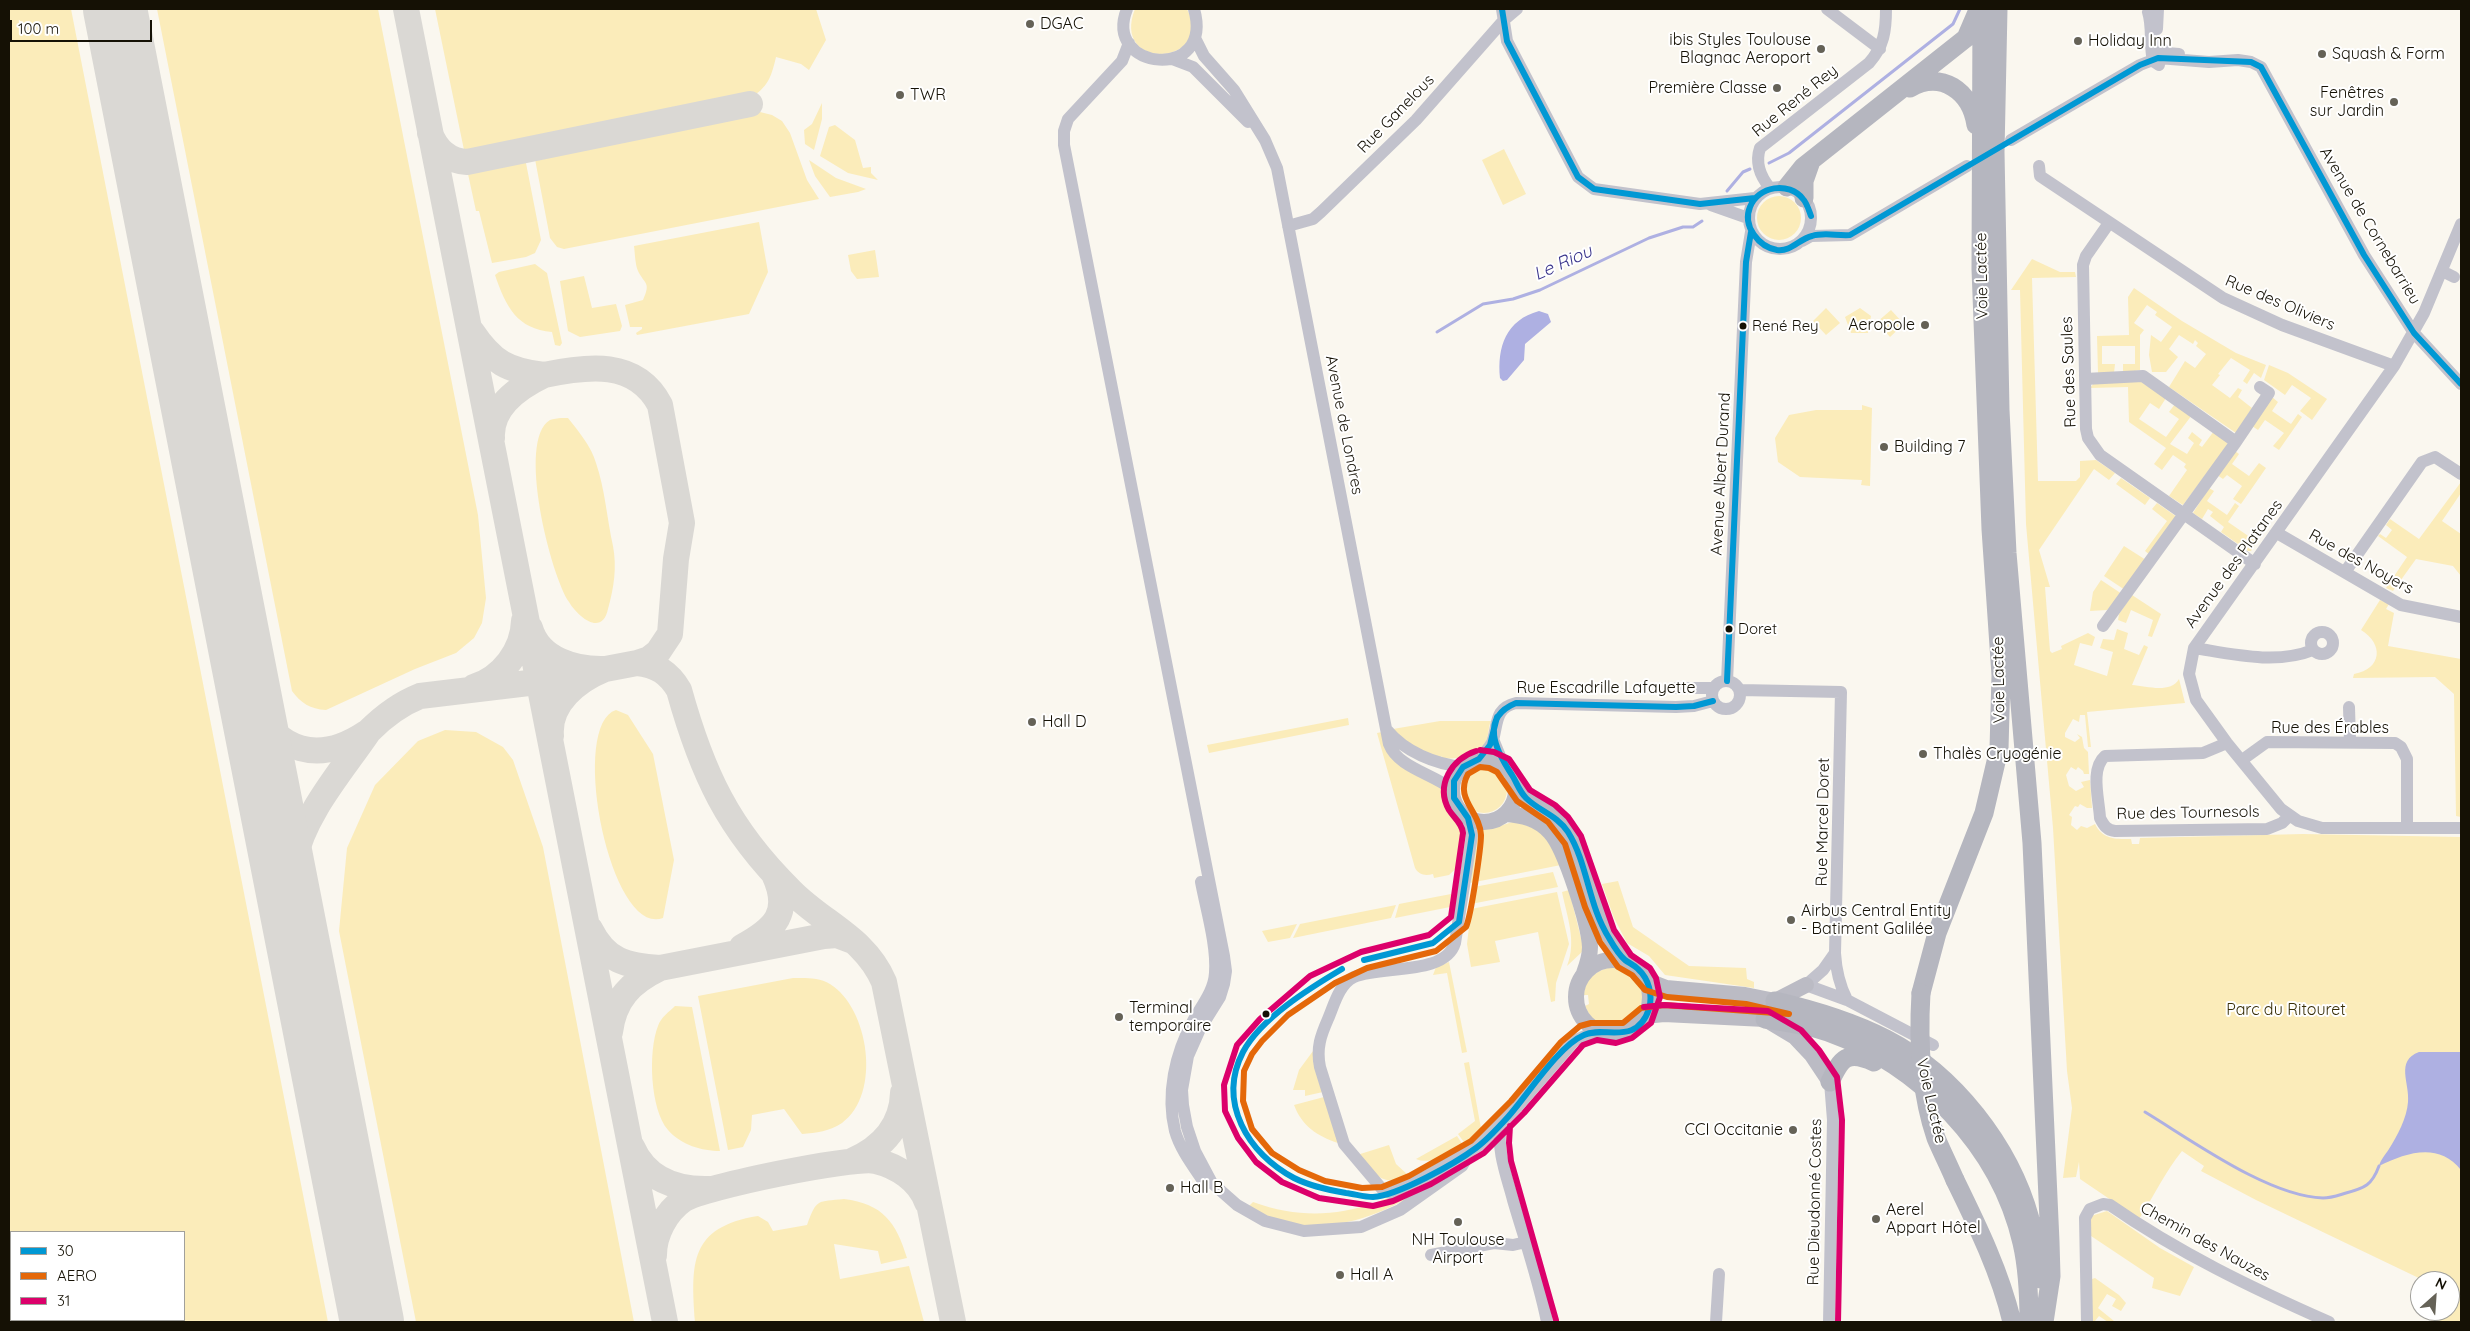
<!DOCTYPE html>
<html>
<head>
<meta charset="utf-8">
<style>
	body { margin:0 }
	#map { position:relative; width:2470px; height:1331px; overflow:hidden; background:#faf7ef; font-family:Quicksand,sans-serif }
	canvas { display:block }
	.frame { position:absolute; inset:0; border:10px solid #151105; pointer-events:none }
	.legend { position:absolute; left:10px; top:1231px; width:175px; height:90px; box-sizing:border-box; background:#fff; border:1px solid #a1a09b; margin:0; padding:6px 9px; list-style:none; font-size:15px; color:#151105 }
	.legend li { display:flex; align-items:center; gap:10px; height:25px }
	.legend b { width:25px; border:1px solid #a1a09b }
	.north { position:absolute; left:2410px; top:1271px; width:50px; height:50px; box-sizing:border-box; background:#fff; border:1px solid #a1a09b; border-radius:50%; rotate:26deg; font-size:14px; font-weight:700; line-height:20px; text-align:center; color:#151105 }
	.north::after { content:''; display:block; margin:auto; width:18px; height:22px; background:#656257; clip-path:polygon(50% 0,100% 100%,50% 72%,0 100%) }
	.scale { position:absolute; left:10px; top:20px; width:142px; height:22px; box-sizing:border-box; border:2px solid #151105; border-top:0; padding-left:6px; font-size:15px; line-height:18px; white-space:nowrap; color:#151105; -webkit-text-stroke:4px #fff; paint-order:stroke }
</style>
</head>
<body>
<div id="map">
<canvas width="2470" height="1331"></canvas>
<div class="frame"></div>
<ul class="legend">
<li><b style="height:6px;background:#0098d4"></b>30</li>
<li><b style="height:6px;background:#e46809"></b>AERO</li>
<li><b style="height:6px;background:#dc006b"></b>31</li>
</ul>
<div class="north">N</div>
<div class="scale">100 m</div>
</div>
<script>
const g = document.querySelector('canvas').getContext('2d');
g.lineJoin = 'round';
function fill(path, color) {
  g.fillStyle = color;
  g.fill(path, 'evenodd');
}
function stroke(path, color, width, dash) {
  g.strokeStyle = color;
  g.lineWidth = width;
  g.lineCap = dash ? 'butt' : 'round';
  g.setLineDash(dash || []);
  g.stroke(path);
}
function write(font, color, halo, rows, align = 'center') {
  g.font = font + ' Quicksand,sans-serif';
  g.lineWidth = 4;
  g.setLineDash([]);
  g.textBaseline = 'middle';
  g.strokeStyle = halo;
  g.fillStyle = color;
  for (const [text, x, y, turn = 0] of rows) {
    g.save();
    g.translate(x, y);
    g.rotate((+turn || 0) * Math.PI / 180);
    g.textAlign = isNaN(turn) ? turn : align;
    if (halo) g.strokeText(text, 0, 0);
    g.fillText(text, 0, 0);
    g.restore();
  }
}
fill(new Path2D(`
	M9 9H71L328 1322H9ZM184 1232V1320H11V1232Z
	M157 9H378L478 515 486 598 482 623 474 638 456 653 415 669 326 710C310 709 301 703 292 691Z
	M435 9H816L826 40 809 70 801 64 776 57C772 74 769 86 753 96L476 153 464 150Z
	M1135 9H1187C1215 66 1110 72 1135 9Z
	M822 103V119L814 150 805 144 804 130 812 124Z
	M756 111 772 115 782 121 790 133 807 180 819 199 564 249 557 247 550 238 534 154Z
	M835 125 855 140 863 168 871 167V173L878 180 848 173 820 156 829 127Z
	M1504 149 1526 194 1503 205 1482 160Z
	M525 158 541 240 535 253 526 257 492 263 479 211H476L468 174 485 166Z
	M809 160 836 178 866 189 858 192 830 197 815 176Z
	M1757 218a22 22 0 1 1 44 0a22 22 0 1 1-44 0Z
	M759 222 768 272 749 314 637 335 636 333 642 329V327H630L625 305 643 300C651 282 645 285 638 271 635 264 635 253 634 246Z
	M875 250 879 277 857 279 851 271 848 255Z
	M2032 259 2060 272H2075L2076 277 2032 278 2038 481H2076L2080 477V461L2096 460 2115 473 2109 480 2094 469 2039 550 2050 587H2045L2050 651 2052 653 2062 649 2061 646 2088 633 2095 637 2092 646 2080 643 2074 665 2107 676 2113 652 2100 648 2103 639 2114 640 2117 629 2128 633 2124 649 2139 655 2144 645 2148 647 2132 685C2147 686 2170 694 2179 679L2185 703 2087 712 2091 747H2088L2085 715H2080L2079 722 2073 719 2065 733V737L2075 742 2080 738 2077 734 2082 737 2084 748 2088 752 2089 774H2084L2083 771 2078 767 2076 770 2071 767 2066 775 2069 786 2076 791 2084 787 2081 782 2090 780 2092 808H2087L2080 804 2078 807 2075 806 2069 815 2072 817 2071 825 2077 830 2081 826 2087 828 2095 824C2103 840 2116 839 2131 839L2132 844H2139L2140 838 2303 834 2461 837V1322H2431L2432 1311H2450V1281H2425L2256 1200 2201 1171 2204 1166 2182 1151C2165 1172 2154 1196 2139 1219L2080 1179 2079 1162 2076 1177 2063 1178 2072 1108 2067 1071 2053 828 2026 524 2020 290H2011Z
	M535 264 547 273 562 343 560 346 555 345 552 332C517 329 506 307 495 275L499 272Z
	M584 276 592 308 616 304 622 326 620 331 580 337 568 331 560 281Z
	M2134 288 2182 321 2236 353 2266 365 2261 378 2254 373 2247 384 2243 381 2250 370 2231 358 2218 374 2220 375 2212 385 2230 398 2238 388 2242 390 2238 397 2252 408 2236 433 2169 387 2185 361 2195 368 2206 354 2196 346 2198 343 2195 340 2193 344 2179 335 2169 349 2178 357 2166 372H2152L2149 355 2151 335 2161 342 2172 327 2155 315 2157 312 2147 305 2134 323 2144 330 2140 335V370L2123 373V364H2135V346H2102V364H2115L2114 373H2098L2097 336 2129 335 2128 297Z
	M1826 308 1840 323 1826 335 1813 321Z
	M1860 308 1871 316 1868 333H1851L1845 317Z
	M1891 310 1904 324 1890 337 1877 322Z
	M2269 365 2288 373 2327 399 2312 420 2300 411 2311 398 2292 385 2285 395 2264 380Z
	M2140 381 2166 398 2159 409 2150 403 2139 419 2166 437 2179 419 2169 412 2175 404 2192 415 2170 444 2187 454 2194 443 2188 438 2192 432 2202 440 2199 445 2202 447 2214 431 2226 440 2228 445 2183 505 2169 496 2187 470 2184 467 2186 464 2173 455 2162 470 2154 464 2166 448 2129 422 2128 387 2090 388 2094 383Z
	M2272 397 2278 402 2272 411 2291 424 2298 414 2302 417 2279 450 2273 446 2284 433 2265 420 2258 430 2252 426Z
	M1862 405 1872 408 1870 486 1861 485 1862 480 1800 477 1778 462 1775 438 1789 415 1816 410H1862Z
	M561 418H568C579 432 591 446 596 463 605 489 607 519 613 546 617 568 614 587 608 609 602 637 578 617 569 602 551 576 516 440 550 420 553 419 558 418 561 418Z
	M2235 451 2239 454 2232 464 2249 476 2259 463 2266 468 2241 504 2233 499 2242 486 2227 475 2223 479 2217 475Z
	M2121 478 2150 498 2145 505 2116 484Z
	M2461 482V493L2442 521 2461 534V576L2453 566 2416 559 2393 591 2386 588 2407 557 2378 536 2380 534 2386 538 2392 530 2386 525 2390 519 2419 539Z
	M2209 488 2214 491 2207 501 2227 515 2235 503 2239 506 2228 522 2257 542 2251 551H2248L2221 532 2224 527 2210 516 2213 512 2208 509 2202 519 2193 513Z
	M2157 503 2177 517 2150 555 2145 551 2167 521 2152 509Z
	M2124 546 2146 560 2125 590 2104 576Z
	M2101 580 2122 594 2107 610 2090 611 2093 592Z
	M2132 595 2161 614 2152 637 2148 636 2153 620 2131 610 2126 623 2118 620 2119 614Z
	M2380 600 2389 604 2386 609 2394 613 2388 646 2461 659V817L2456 816 2454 694 2435 677 2353 678 2354 674C2382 669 2384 644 2361 630Z
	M616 710 628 715 653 754 674 860 663 918C610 938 568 725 616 710Z
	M1348 718 1349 725 1209 753 1207 745Z
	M1440 721H1491C1488 727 1489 735 1486 741 1480 756 1456 760 1442 758V756L1440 758 1405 743 1393 729Z
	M445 730 476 732 503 747 513 760 543 847 634 1322H416L339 931 347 848 375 785 418 741Z
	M1382 732 1385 742 1443 789 1450 809 1464 828 1466 836 1462 863 1449 875 1434 878 1433 874C1425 876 1419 875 1415 868L1377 733Z
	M1461 790a23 23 0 1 1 46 0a23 23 0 1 1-46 0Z
	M1515 821 1543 832 1561 865 1470 883 1477 829 1494 828Z
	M1553 872 1558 887 1471 904 1474 887Z
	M1618 881 1633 927 1689 966 1746 968 1747 979 1754 982V988L1665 975 1649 956 1627 943 1614 918 1602 884Z
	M1569 890 1584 950 1567 966C1577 941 1567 917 1562 892Z
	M1557 892 1569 944 1556 983 1555 1001 1551 1002 1538 932 1495 941 1500 962 1471 967 1467 944 1471 909Z
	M1451 894 1450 907 1395 918 1399 904Z
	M1396 905 1391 918 1293 938 1300 924Z
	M1297 924 1290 938 1268 942 1262 931Z
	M1449 962 1467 1052 1462 1053 1447 973 1433 975 1436 967Z
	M1611 967C1686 976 1612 1069 1585 1006L1589 1004 1588 995H1584C1585 978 1596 971 1611 967Z
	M793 978C805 978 819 977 830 984 869 1008 882 1094 842 1123 830 1131 816 1133 802 1134L784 1109 752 1115 751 1130 743 1147 728 1150 698 996Z
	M675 1006 692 1007 720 1151C702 1151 681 1145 668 1130 650 1109 648 1051 658 1026 661 1017 669 1012 675 1006Z
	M1313 1051 1323 1092 1305 1096V1090H1293L1299 1070Z
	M1469 1062 1482 1134 1466 1145 1458 1134 1475 1121 1464 1063Z
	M1324 1097 1338 1143C1317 1136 1302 1126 1294 1105Z
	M1457 1136 1465 1148C1455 1155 1428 1165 1416 1159Z
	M1389 1145 1396 1164 1408 1175C1382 1189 1375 1173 1357 1155Z
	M1434 1177 1437 1181C1390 1211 1340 1235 1283 1222 1271 1220 1259 1212 1248 1207L1253 1202C1322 1227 1372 1208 1434 1177Z
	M844 1199C883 1204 896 1222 907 1258L881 1264 878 1251 834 1244 840 1279 909 1266 924 1322H695C691 1264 689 1227 758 1216L768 1222 773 1231 807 1225C817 1198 817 1202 844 1199Z
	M2107 1211 2160 1248 2194 1267 2180 1296 2152 1288 2154 1278 2091 1236V1216Z
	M2095 1278 2119 1295 2126 1303 2121 1311 2112 1306 2116 1299 2107 1294 2098 1308 2114 1321 2113 1322H2108L2099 1316 2095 1321 2098 1322H2092V1279Z`), '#fbecba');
fill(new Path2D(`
	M1539 311 1548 314 1551 322 1525 344 1524 360 1507 380 1503 381 1500 378C1497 347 1506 320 1539 311Z
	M2419 1052H2461V1170C2439 1142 2407 1152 2379 1166 2381 1159 2385 1155 2389 1149 2397 1136 2407 1118 2408 1102 2410 1083 2395 1061 2419 1052Z`), '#aeb0e2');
stroke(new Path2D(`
	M1769 163 1789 153 1953 24 1960 9
	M1727 191 1743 172 1750 169
	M1437 332 1483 304 1513 299 1540 290 1649 238 1683 227H1693L1702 221
	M2145 1112C2193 1141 2268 1196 2323 1198 2331 1198 2339 1195 2346 1193 2365 1188 2372 1185 2379 1166`), '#aeb0e2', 3);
stroke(new Path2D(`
	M406 9 665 1322
	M430 133C436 149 449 161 467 162L750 104
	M472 332C492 362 508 371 544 375 519 387 490 407 492 438
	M530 628C539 660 576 670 605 669 578 680 548 703 551 736
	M637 663C657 665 669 673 679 690 702 773 728 829 790 890 823 924 865 937 884 982L953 1322
	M474 687C502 678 523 651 524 621
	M251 702C278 752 318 765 366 733
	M590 929C606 961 626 966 660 968L824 936 837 935 853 941
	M295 930C293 907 290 884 294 861 304 813 342 771 369 731 384 716 400 704 420 696L537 682 637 663 649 659 658 652 670 634 676 559 682 523 660 405C636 359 587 366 544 375
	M742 947C775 929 792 913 774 874
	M610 1032C614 999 631 982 660 968
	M632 1147C646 1179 676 1190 709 1189
	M852 1161C882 1148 902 1127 903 1093
	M654 1255C654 1234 666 1212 683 1200 702 1187 854 1156 876 1161 897 1166 919 1180 927 1202`), '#dad8d4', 26);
stroke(new Path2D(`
	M115 9 372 1322`), '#dad8d4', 64);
stroke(new Path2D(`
	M1127 9C1102 71 1215 82 1194 9
	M1502 9 1507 41 1578 177 1594 189 1700 204 1755 198
	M1827 9 1880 49
	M2148 12C2153 27 2149 44 2153 61L2159 65
	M2157 29 2158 9
	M1195 38 1204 56 1234 90 1265 140 1277 168 1389 744C1398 768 1434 774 1453 790
	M1129 43 1122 61 1068 119 1064 131V145L1224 956 1226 971 1224 984 1220 997 1200 1029 1188 1056 1182 1090 1183 1105 1187 1127 1195 1151 1212 1183 1237 1205 1265 1221 1304 1231 1361 1227 1400 1210 1462 1166 1470 1153
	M2157 44 2167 53 2179 54
	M1172 59 1193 67 1248 122
	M2011 140 2140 65 2158 58 2209 62 2238 60 2251 62 2261 67 2364 255 2414 333 2461 384
	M2039 166 2040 176 2223 298 2282 325 2394 366
	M1749 218a31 31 0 1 1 62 0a31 31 0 1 1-62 0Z
	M1770 188C1760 176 1755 163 1760 148L1869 63C1884 46 1886 31 1886 9
	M1711 205 1748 218
	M2109 223 2086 256 2083 265 2086 429 2088 438 2100 455 2255 564
	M2461 224 2424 313 2394 366 2194 648 2189 674 2196 700 2227 743 2281 809 2298 821 2322 828H2461
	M1288 226 1313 219 1321 212 1416 120 1504 20 1517 9
	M1802 241 1811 236 1850 235 1967 166
	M2442 271 2454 277
	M2085 379 2143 376 2236 442 2103 626
	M2236 442 2269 393 2260 387
	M2277 533 2401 605 2461 617
	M2345 572 2422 462 2435 457 2461 474
	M2311 643a11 11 0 1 1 22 0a11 11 0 1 1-22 0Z
	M2194 648C2232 654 2276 665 2313 650
	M1712 695a14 14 0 1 1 28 0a14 14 0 1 1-28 0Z
	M1727 681 1746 262 1751 232
	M1676 688H1714
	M1740 690 1841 692 1835 953C1836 970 1839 984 1847 1000L1933 1045
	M2349 707 2350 742
	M1387 730C1405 752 1435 764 1463 767
	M1493 739 1504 766
	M2227 743 2203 753 2105 756C2090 769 2099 799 2100 818 2104 826 2107 830 2115 831L2267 829 2282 823 2289 816
	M1479 759C1484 753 1491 747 1493 740 1498 722 1495 708 1516 703L1676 707 1694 706 1713 701
	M2242 760 2267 742 2395 743 2401 747 2407 759V828
	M1468 818 1472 835 1455 943C1445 976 1381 965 1354 977 1339 984 1334 1005 1328 1019 1321 1035 1316 1048 1320 1067L1344 1144 1382 1189 1390 1193 1427 1176 1478 1146 1517 1107 1574 1041 1596 1031
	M1201 882C1206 909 1217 945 1215 973 1214 991 1202 1005 1193 1021 1175 1054 1166 1094 1175 1131 1180 1149 1193 1166 1203 1181
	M1806 985 1847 1000
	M1806 985 1823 970 1835 953
	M1501 1125C1496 1149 1507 1177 1513 1200 1525 1241 1539 1281 1547 1322
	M1431 1255 1494 1243 1513 1245 1526 1242
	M1716 1322 1719 1274
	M1829 1322 1833 1120 1830 1082
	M2087 1322 2085 1218 2090 1209 2103 1204 2110 1205C2179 1253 2252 1288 2329 1322`), '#c2c2cc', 12);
stroke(new Path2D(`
	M1452 790a32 32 0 1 1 64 0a32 32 0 1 1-64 0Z
	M1516 786 1530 801 1550 812 1570 835 1600 921 1625 961
	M1505 814C1523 815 1538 819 1550 832 1565 848 1589 924 1590 947 1590 956 1587 965 1584 973
	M1576 997a37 37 0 1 1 74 0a37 37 0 1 1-74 0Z
	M1648 981 1666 988 1745 995 1775 1001 1806 985
	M1645 1016 1664 1014 1765 1019 1795 1037 1812 1055 1830 1082`), '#bbbbc4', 16);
stroke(new Path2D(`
	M1998 9 1995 152 2000 410 2007 553 2032 843 2050 1242 2051 1276 2044 1322
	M1910 88C1941 70 1971 91 1976 125
	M1787 187 1803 167 1966 38 1978 10
	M1804 198V181L1810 164
	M1921 993 1937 933 1984 813 1999 749 2001 675 1991 529 1981 269 1982 9
	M1775 1001C1814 1010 1851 1021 1886 1039 1954 1074 2010 1146 2030 1219 2036 1238 2038 1259 2040 1279
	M1765 1019C1786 1022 1808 1025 1828 1032 1920 1065 2000 1146 2022 1243 2028 1269 2029 1295 2029 1322
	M1830 1082C1841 1058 1847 1050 1874 1062
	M1955 1180C1978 1227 2000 1272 2012 1322`), '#b5b6bf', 19);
stroke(new Path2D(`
	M1921 993C1918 1042 1920 1091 1936 1138 1942 1152 1949 1166 1955 1180`), '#b5b6bf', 19);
stroke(new Path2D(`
	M1502 9 1507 41 1578 177 1594 189 1700 204 1755 198
	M1811 216C1809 211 1807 203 1803 199 1789 181 1758 186 1750 207 1742 226 1759 247 1777 250 1791 252 1799 239 1812 236 1824 232 1837 236 1850 235L2140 65 2158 58 2251 62 2261 67 2364 255 2414 333 2461 384
	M1727 681 1746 262 1751 232
	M1364 960 1433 943 1459 922 1472 835 1468 818 1454 798V781L1463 767 1479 759 1490 745 1497 717
	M1342 969C1310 988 1261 1018 1243 1052 1217 1102 1248 1154 1294 1178 1310 1186 1328 1190 1346 1193 1355 1194 1364 1197 1373 1197 1397 1196 1456 1163 1476 1148 1487 1140 1497 1129 1507 1118 1527 1096 1558 1046 1584 1035 1604 1025 1636 1047 1649 1009 1653 995 1649 979 1638 969 1634 965 1629 963 1625 960 1618 954 1613 945 1609 938 1588 905 1588 864 1568 832 1557 815 1539 811 1526 798 1519 791 1517 783 1512 775 1496 751 1479 718 1516 703L1676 707 1694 706 1713 701`), '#0098d4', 6);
stroke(new Path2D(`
	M1480 767 1489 768 1497 772 1517 801 1548 822 1565 844 1585 907 1600 942 1618 967 1632 975 1645 990 1667 997 1746 1004 1789 1014 1664 1005 1641 1008 1623 1023H1591L1580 1026 1561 1042 1511 1101 1471 1141 1409 1176 1382 1187 1362 1188 1325 1181 1299 1170 1272 1153 1252 1129 1243 1101 1244 1071 1252 1054 1262 1041 1288 1015 1335 983 1367 968 1436 951 1466 927C1471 916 1481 848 1481 835 1480 811 1454 799 1468 774Z`), '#e46809', 6);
stroke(new Path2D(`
	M1476 751C1452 759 1435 785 1449 810 1454 818 1462 823 1463 833L1451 917 1429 935 1361 952 1310 976 1260 1019 1237 1045 1224 1085 1225 1111 1238 1138 1256 1162 1282 1182 1319 1198 1373 1206 1393 1201 1431 1184 1484 1153 1524 1113 1583 1045 1597 1040 1616 1043 1632 1038 1651 1023 1660 997 1656 978 1650 968 1631 955 1614 930 1581 836 1568 817 1555 805 1530 790 1509 759 1494 752 1480 750
	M1644 1007 1664 1005 1768 1011 1801 1030 1819 1050 1837 1077 1842 1120 1838 1322
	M1510 1126 1509 1143 1511 1161 1556 1320`), '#dc006b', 6);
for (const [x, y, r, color] of [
	[1030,24,5,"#656257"],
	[2078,41,5,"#656257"],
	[1821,49,5,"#656257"],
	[2322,54,5,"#656257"],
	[1777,88,5,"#656257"],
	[900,95,5,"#656257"],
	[2394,102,5,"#656257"],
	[1925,325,5,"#656257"],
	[1743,326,4.5,"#151105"],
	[1884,447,5,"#656257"],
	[1729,629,4.5,"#151105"],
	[1032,722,5,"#656257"],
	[1923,754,5,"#656257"],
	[1791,920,5,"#656257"],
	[1266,1014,4.5,"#151105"],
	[1119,1017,5,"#656257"],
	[1793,1130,5,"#656257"],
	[1170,1188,5,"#656257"],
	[1876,1219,5,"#656257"],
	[1458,1222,5,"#656257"],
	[1340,1275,5,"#656257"]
]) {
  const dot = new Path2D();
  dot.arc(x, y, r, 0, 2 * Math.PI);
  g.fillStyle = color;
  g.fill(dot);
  stroke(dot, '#fff', 2);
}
write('15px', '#151105', '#fff', [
	["René Rey",1752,326],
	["Doret",1738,629]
], 'left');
write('16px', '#151105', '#fff', [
	["DGAC",1040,24],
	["ibis Styles Toulouse",1811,40,"right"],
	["Blagnac Aeroport",1811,58,"right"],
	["Holiday Inn",2088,41],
	["Squash & Form",2332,54],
	["Première Classe",1767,88,"right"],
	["Fenêtres",2384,93,"right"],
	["sur Jardin",2384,111,"right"],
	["TWR",910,95],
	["Aeropole",1915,325,"right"],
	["Building 7",1894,447],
	["Hall D",1042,722],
	["Thalès Cryogénie",1933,754],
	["Airbus Central Entity",1801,911],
	["- Batiment Galilée",1801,929],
	["Terminal",1129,1008],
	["temporaire",1129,1026],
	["CCI Occitanie",1783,1130,"right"],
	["Hall B",1180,1188],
	["Aerel",1886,1210],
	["Appart Hôtel",1886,1228],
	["NH Toulouse",1458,1240,"center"],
	["Airport",1458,1258,"center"],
	["Hall A",1350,1275]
], 'left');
write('16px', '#151105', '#fff', [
	["Rue René Rey",1795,101,-39],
	["Rue Ganelous",1396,114,-46],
	["Avenue de Cornebarrieu",2370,226,59],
	["Voie Lactée",1982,276,-91],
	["Rue des Oliviers",2280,303,23],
	["Rue des Saules",2069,372,-92],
	["Avenue de Londres",1344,425,79],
	["Avenue Albert Durand",1721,474,-87],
	["Rue des Noyers",2361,562,29],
	["Avenue des Platanes",2234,564,-54],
	["Voie Lactée",1999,680,-91],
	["Rue Escadrille Lafayette",1606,688],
	["Rue des Érables",2330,728],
	["Rue des Tournesols",2188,813,-1],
	["Rue Marcel Doret",1823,822,-89],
	["Voie Lactée",1931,1101,77],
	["Rue Dieudonné Costes",1815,1202,-89],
	["Chemin des Nauzes",2205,1242,29]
]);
write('16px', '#392f08', '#fff', [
	["Parc du Ritouret",2286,1010]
]);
write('italic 18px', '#3a358c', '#fff', [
	["Le Riou",1563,263,-24]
]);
</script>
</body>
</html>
